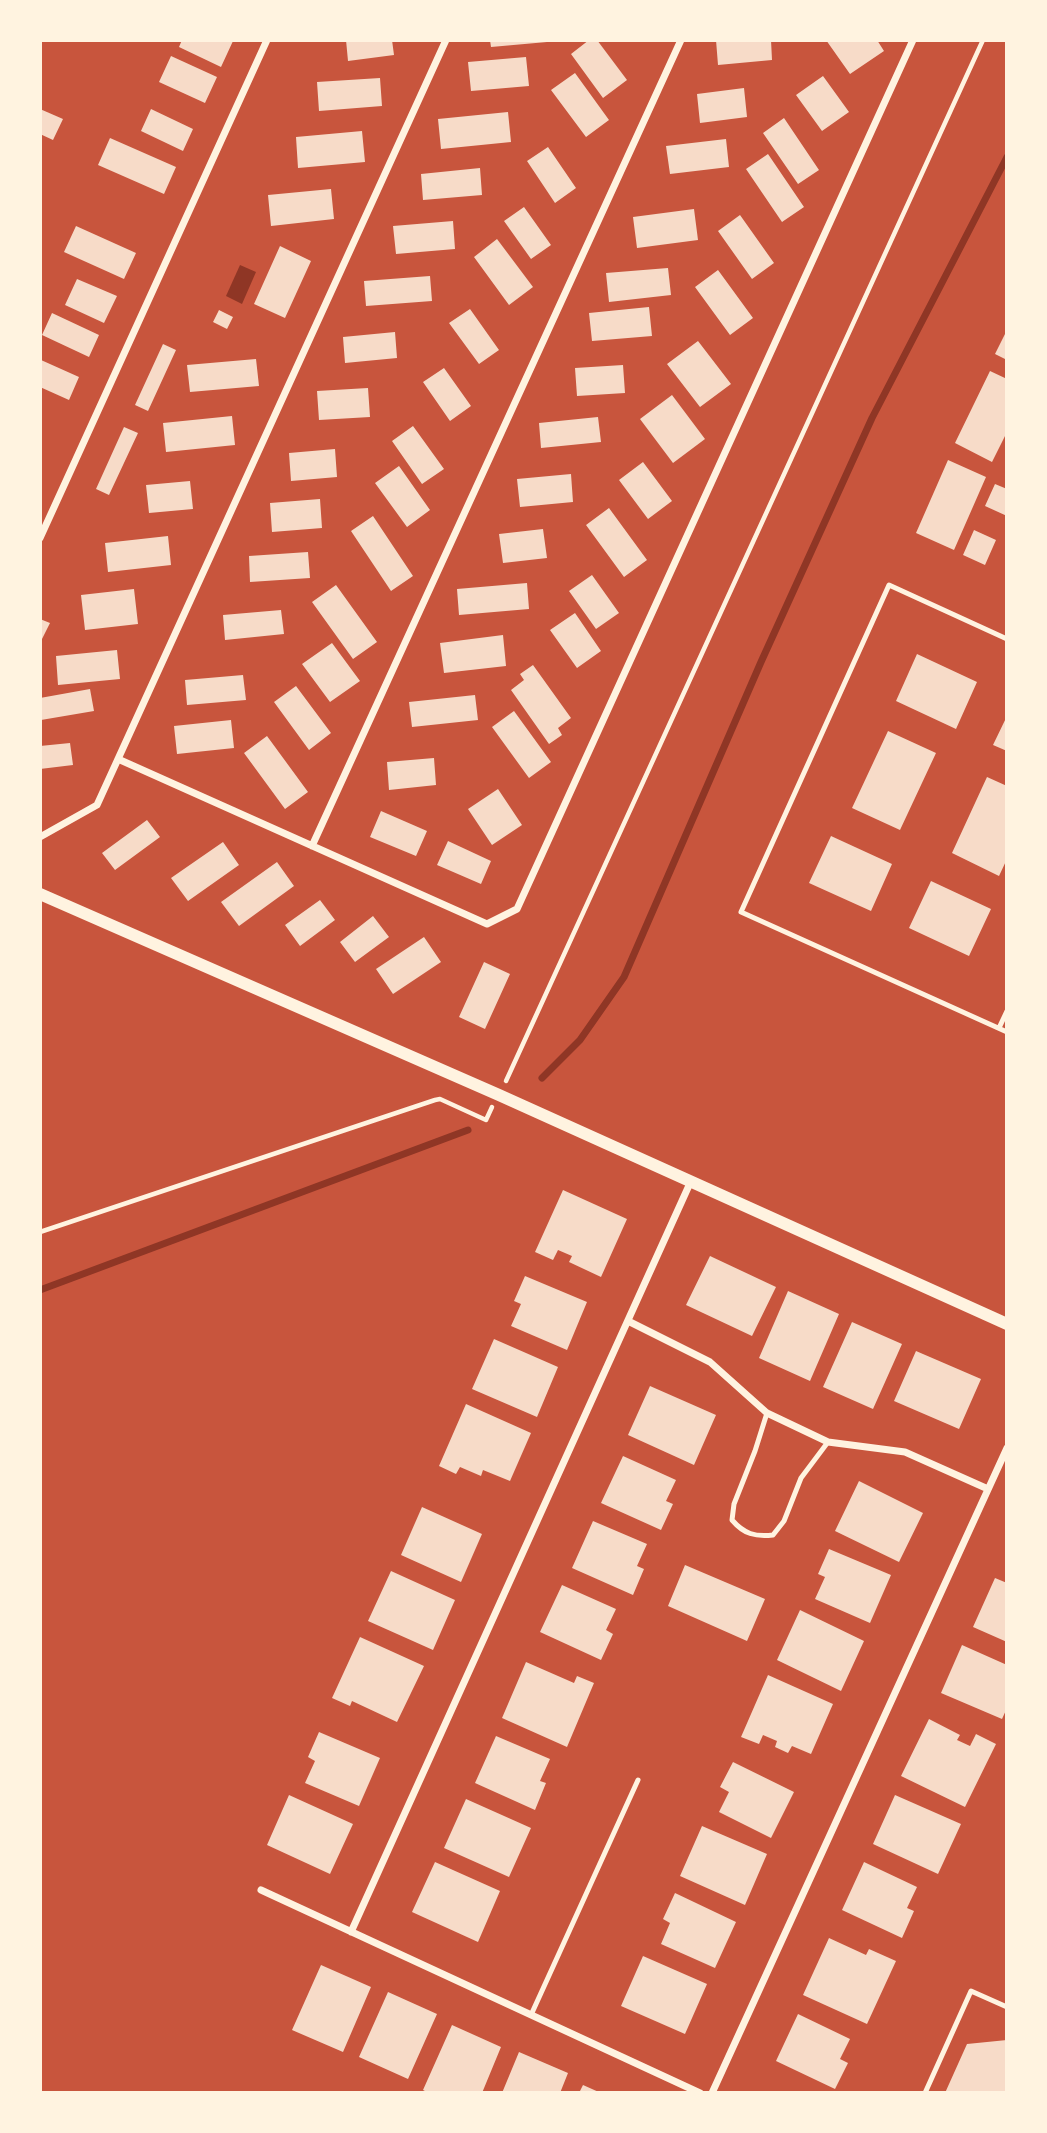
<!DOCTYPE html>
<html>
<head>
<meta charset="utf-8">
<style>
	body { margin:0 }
	#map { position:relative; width:1047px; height:2133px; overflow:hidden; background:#c8553d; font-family:Karla,sans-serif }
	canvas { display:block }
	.frame { position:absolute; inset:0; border:42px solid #fff3e0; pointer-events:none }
</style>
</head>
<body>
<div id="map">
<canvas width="1047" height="2133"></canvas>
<div class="frame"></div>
</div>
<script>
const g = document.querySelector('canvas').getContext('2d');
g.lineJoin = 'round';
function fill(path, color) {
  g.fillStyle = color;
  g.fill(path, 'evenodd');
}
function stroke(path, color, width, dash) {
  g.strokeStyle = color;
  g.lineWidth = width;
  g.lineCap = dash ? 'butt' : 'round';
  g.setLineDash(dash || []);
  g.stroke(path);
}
fill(new Path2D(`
	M240 265 256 272 242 304 226 296Z`), '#8f3625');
stroke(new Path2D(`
	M542 1078 580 1040 624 977 761 662 872 418 1007 157
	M40 1290 468 1130`), '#8f3625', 7);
fill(new Path2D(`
	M182 40H230L233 41 221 67 179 47Z
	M346 40H392L394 55 348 61Z
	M490 40H547V42L491 47Z
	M589 40H597L627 80 603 98 571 54Z
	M716 40H771L772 60 718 65Z
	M826 40H877L884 51 850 74Z
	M171 56 217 77 205 103 159 82Z
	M526 57 529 86 471 91 468 62Z
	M575 73 609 120 586 137 551 90Z
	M823 76 849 112 822 131 796 95Z
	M380 78 382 106 319 111 317 82Z
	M744 88 747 117 700 123 697 94Z
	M40 109 63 119 53 140 40 134Z
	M151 109 193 129 183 151 141 131Z
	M508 112 511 142 441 149 438 119Z
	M784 118 819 170 798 184 763 133Z
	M362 131 365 162 298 168 296 137Z
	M110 138 176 167 164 194 98 165Z
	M726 139 729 167 670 174 666 146Z
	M548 147 576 188 555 203 527 161Z
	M768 154 804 207 782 222 746 169Z
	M480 168 482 195 423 200 421 174Z
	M331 189 334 219 271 226 268 195Z
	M524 207 551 245 531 259 504 221Z
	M694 209 698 240 637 248 633 217Z
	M740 215 774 263 752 279 718 231Z
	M453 221 455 249 396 254 393 226Z
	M76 226 136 253 124 279 64 252Z
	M497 239 533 287 509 305 474 257Z
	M280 246 311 261 285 318 254 304Z
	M668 268 671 295 609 302 606 273Z
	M718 270 753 318 730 335 695 287Z
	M430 276 432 301 366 306 364 281Z
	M77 279 117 296 104 323 65 305Z
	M649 307 652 336 592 341 589 313Z
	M470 309 499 350 479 364 449 323Z
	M219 310 233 317 227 329 213 322Z
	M52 313 99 335 89 357 42 335Z
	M1007 330V360L995 354Z
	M395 332 397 358 345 363 343 337Z
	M698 341 731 384 700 407 667 364Z
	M163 344 176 350 148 411 135 405Z
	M256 359 259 386 190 392 187 365Z
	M41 360 79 377 69 400 40 387Z
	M623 365 625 393 577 396 575 368Z
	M444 368 471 406 450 421 423 382Z
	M990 371 1007 379V432L992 462 955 443Z
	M368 388 370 417 319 420 317 391Z
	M672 395 705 439 673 463 640 419Z
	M232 416 235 445 166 452 163 423Z
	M598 417 601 442 541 448 539 423Z
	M413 426 444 469 422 484 392 441Z
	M124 427 138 433 109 495 96 489Z
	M335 449 337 477 291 481 289 453Z
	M948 460 986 477 954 550 916 533Z
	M643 462 672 501 648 519 619 480Z
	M399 466 430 510 407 527 375 483Z
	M571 474 573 502 520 507 517 479Z
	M190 481 193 509 149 513 146 485Z
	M995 484 1007 489V516L985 506Z
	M320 499 322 528 272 532 270 503Z
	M609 508 647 560 624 577 586 525Z
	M373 516 413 576 391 591 351 531Z
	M543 529 547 558 503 563 499 534Z
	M974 530 996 540 985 565 963 555Z
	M168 536 171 565 108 572 105 543Z
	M308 552 310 578 250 582 249 556Z
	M592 575 619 613 596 629 569 591Z
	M527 583 529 609 459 615 457 589Z
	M336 585 377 642 353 659 312 602Z
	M134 589 138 624 85 630 81 595Z
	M281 610 284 634 225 640 223 615Z
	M575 613 601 651 577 668 550 630Z
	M40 619 50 623 40 643Z
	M503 635 506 666 444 673 440 643Z
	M332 643 360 681 330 702 302 664Z
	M117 650 120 679 58 685 56 656Z
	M917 654 977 682 956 729 896 701Z
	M533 665 571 718 558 728 562 735 549 744 511 690 524 680 520 674Z
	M243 675 246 700 187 705 185 680Z
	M296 686 331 733 309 750 274 702Z
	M90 689 94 711 41 720 40 698Z
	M475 695 478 720 412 727 409 702Z
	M514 711 551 762 529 778 492 727Z
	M1007 716V751L993 745Z
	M231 720 234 748 177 754 174 726Z
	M888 731 936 753 900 830 852 808Z
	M267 736 308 792 285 809 244 753Z
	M70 743 73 765 40 769V746Z
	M434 758 436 785 389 790 387 762Z
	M987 777 1007 786V859L999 876 952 853Z
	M498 789 522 825 492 845 468 809Z
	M381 811 427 831 416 856 370 837Z
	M147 820 160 837 115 870 102 853Z
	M831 836 892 864 871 911 809 883Z
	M448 841 491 861 481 884 437 865Z
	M223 842 239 865 188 901 171 878Z
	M277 862 294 886 239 926 221 902Z
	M931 881 991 909 969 956 909 928Z
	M320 900 335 920 300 946 285 925Z
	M373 916 389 937 355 962 340 942Z
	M424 937 441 962 393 994 376 969Z
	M484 962 510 974 485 1029 459 1017Z
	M563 1190 627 1219 601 1277 569 1262 572 1256 558 1250 553 1260 535 1252Z
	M710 1256 776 1287 752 1336 686 1305Z
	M525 1276 587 1302 567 1350 511 1326 521 1304 514 1301Z
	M788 1291 839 1314 810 1381 759 1358Z
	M852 1322 902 1344 873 1409 823 1387Z
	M494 1339 558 1367 537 1417 472 1389Z
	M916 1351 981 1379 959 1429 894 1401Z
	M650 1386 716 1415 694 1465 628 1435Z
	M466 1404 531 1433 510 1481 483 1470 481 1476 460 1467 456 1474 439 1466Z
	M623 1456 676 1480 666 1501 673 1504 661 1530 601 1503Z
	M859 1481 923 1513 899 1562 835 1531Z
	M422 1507 482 1534 461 1582 401 1555Z
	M593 1521 647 1544 637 1566 644 1569 633 1595 572 1568Z
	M829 1549 891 1575 870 1623 815 1599 825 1577 818 1574Z
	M685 1565 765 1599 747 1641 668 1606Z
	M391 1571 455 1600 433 1650 368 1621Z
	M995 1578 1007 1583V1642L973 1627Z
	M562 1585 616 1609 606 1630 613 1634 601 1660 540 1632Z
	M800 1610 864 1641 841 1691 777 1660Z
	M360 1637 424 1666 397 1722 352 1701 350 1706 332 1698Z
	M962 1645 1007 1665V1708L1002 1719 941 1693Z
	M526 1662 574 1683 577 1676 594 1683 567 1747 502 1718Z
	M768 1675 833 1704 811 1754 792 1746 788 1753 775 1747 777 1741 763 1735 759 1744 741 1737Z
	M929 1719 960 1735 957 1740 970 1746 976 1734 996 1744 965 1807 901 1776Z
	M319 1732 380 1758 359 1806 305 1783 315 1761 308 1757Z
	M496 1736 550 1759 540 1781 546 1783 535 1810 475 1783Z
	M733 1762 794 1792 771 1838 719 1812 729 1792 720 1787Z
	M289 1795 353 1824 330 1874 267 1845Z
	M895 1795 961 1824 938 1874 873 1844Z
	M466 1799 531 1828 509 1877 444 1848Z
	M702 1826 767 1854 745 1905 680 1876Z
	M435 1862 500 1891 478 1942 412 1912Z
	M864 1862 917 1887 907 1908 914 1911 902 1938 842 1910Z
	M675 1893 736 1922 715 1968 661 1944 670 1923 663 1919Z
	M829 1938 866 1955 869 1949 896 1961 867 2024 803 1995Z
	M643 1956 707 1984 685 2034 621 2006Z
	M321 1965 371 1987 343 2052 292 2030Z
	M388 1992 437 2014 408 2079 359 2057Z
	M798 2014 850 2039 840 2059 848 2063 835 2089 776 2061Z
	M452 2025 501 2047 482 2093H429L423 2090Z
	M1007 2040V2093H945L967 2044Z
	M519 2052 568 2073 560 2093H502Z
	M583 2085 601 2093H579Z`), '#f7dbc8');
stroke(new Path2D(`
	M506 1081 983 40
	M40 1232 435 1100 440 1099 486 1120 492 1107`), '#fff3e0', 4.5);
stroke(new Path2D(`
	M1007 639 889 585 741 912 1007 1032
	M999 1028 1007 1011
	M767 1413 755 1451 734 1504 732 1520C744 1534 755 1537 773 1535L784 1521 801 1478 828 1442
	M531 2015 638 1780
	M925 2093 971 1991 1007 2007`), '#fff3e0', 5);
stroke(new Path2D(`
	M40 538 267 40
	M118 759 487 924 517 909 913 40
	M40 837 97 805 446 40
	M312 846 681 40
	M628 1321 710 1362 767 1413 828 1442 905 1452 988 1489
	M261 1890 700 2093
	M351 1932 691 1181
	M712 2093 1007 1448`), '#fff3e0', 7);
stroke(new Path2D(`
	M40 894 499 1095 1007 1324`), '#fff3e0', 12);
</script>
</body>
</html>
